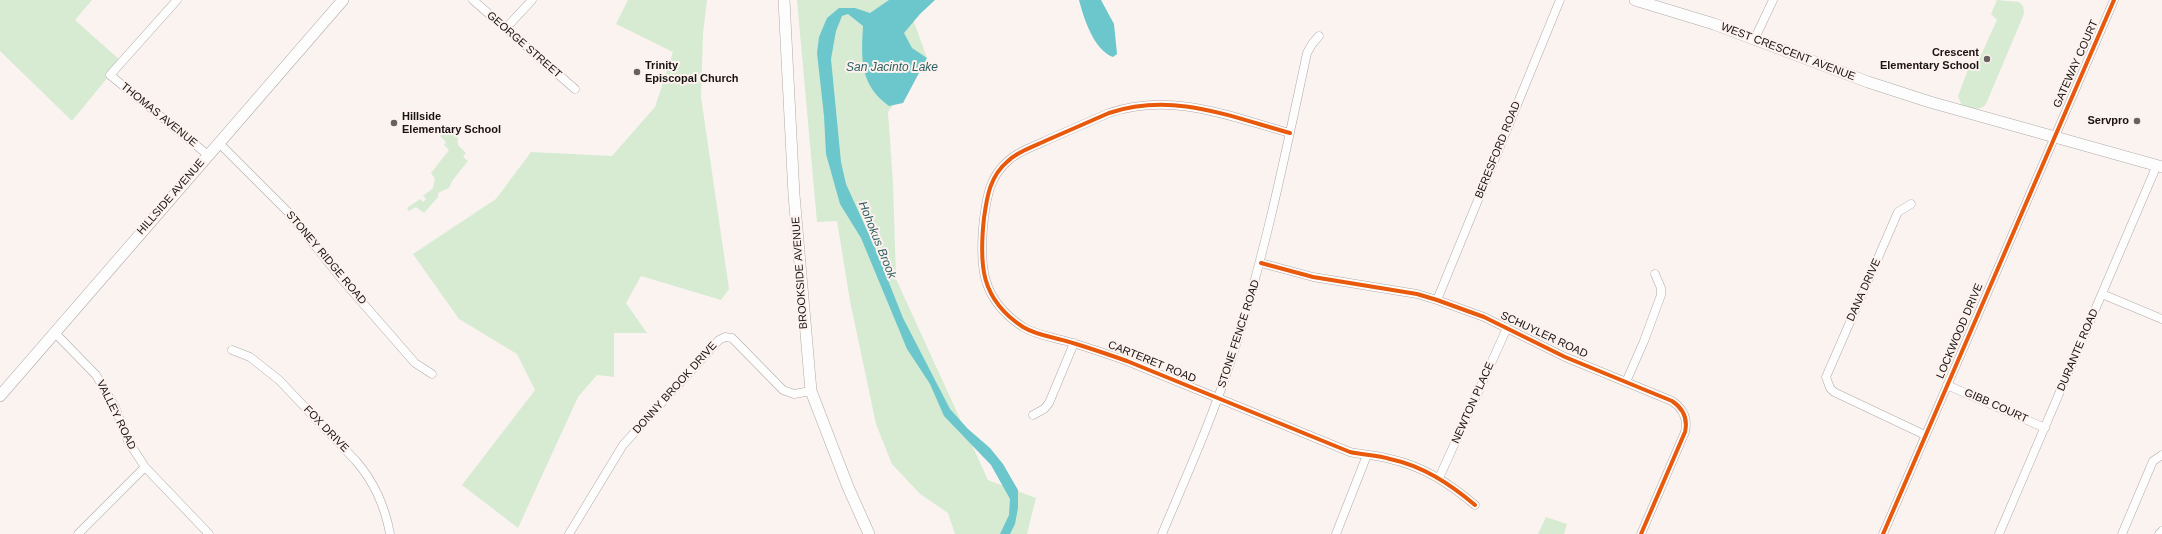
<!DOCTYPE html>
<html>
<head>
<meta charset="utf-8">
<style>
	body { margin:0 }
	canvas { display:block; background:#faf3f0 }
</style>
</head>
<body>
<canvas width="2162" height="534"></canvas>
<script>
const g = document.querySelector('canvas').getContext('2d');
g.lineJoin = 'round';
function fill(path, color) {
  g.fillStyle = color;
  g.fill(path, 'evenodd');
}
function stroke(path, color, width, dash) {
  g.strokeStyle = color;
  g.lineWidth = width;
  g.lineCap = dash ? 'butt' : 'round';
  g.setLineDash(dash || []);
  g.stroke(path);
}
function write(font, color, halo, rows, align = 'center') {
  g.font = font + ' Helvetica,sans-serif';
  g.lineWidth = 4;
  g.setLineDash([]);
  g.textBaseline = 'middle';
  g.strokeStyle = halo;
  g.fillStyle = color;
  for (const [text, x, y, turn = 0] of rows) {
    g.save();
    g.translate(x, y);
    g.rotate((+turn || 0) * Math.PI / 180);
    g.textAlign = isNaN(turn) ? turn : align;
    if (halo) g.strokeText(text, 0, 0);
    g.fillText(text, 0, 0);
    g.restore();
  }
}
fill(new Path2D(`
	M0 0H92L75 20 121 61 72 121 0 51Z
	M628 0H707L703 34 701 97 729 289 721 300 641 276 626 303 647 333H614V377L597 375 578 397 518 528 462 485 535 390 517 354 459 319 413 254 496 199 531 152 612 156 655 107 673 52 616 24Z
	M797 0H906L927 58 888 112 893 183 896 279 988 480 1036 498 1027 534H955L948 513 920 494 892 464 876 424 850 301 837 221 817 222Z
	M1997 0 2019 2 2023 6 2024 14 1986 104C1979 112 1971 108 1962 106L1958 96 1969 67 1971 65 1976 66 1997 20 1991 14Z
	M450 125 457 131 458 145 466 153 463 157 468 161 452 181 449 188 438 193V197L424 213 416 207 409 211 407 208 420 199 423 202 426 199 423 196 433 188 435 179 431 173 449 150 444 145 446 142 440 136Z
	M1546 517 1567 524 1564 534H1538Z`), '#d7ebd3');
fill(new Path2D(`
	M889 0H935L920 14 904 33 912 48 927 58 903 103 889 106C860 85 861 60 863 26L848 14 842 16 836 31 831 59 841 162 846 184 876 250 903 318 950 409 968 429 990 448 1003 464 1018 490V508L1015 524 1010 534H1000L1009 515 1010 499 991 465 944 416 930 384 907 349 861 238 840 204 826 154 824 116 817 53 819 37 827 18 839 8H855L870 13Z
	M1079 0H1101L1114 24 1117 54 1113 57C1094 50 1084 19 1079 0Z`), '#6cc7cc');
const street = new Path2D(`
	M177 0 110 75 208 155
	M473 0 575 89
	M506 28 532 0
	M1755 38 1773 0
	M1290 133C1228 116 1173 92 1109 113 1088 122 1066 132 1045 141 1033 147 1018 151 1008 161 990 176 987 196 984 218 979 264 980 299 1023 327 1036 335 1052 337 1066 341 1087 347 1107 354 1127 361L1350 452C1363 455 1377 455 1390 459 1423 466 1450 484 1475 505
	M218 142 288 212 340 277 415 363 432 374
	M1911 204 1898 212 1826 377 1830 388 1834 392 1925 435
	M1261 263 1313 277 1417 294 1437 300 1484 317 1565 357 1672 401C1684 409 1688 419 1685 432L1641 534
	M2102 294 2162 319
	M1437 300 1560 0
	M54 332 96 375 115 407 128 441 145 467 209 534
	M232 350 250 357 279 380 356 461C375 483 385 506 390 534
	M1626 382 1644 341 1661 295V288L1655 274
	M1947 385 2045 428
	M1033 415 1044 409 1049 403 1074 343
	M1439 478 1507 328
	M78 534 145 467
	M569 534 623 445 719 340 725 337 732 338 783 390 794 394 811 391
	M1162 534C1186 477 1212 419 1231 360 1264 259 1285 156 1307 53L1312 44 1319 36
	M1336 534 1367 455
	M1883 534 2114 0
	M1999 534 2157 165
	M2122 534 2153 461 2162 455
	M2159 534 2162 531`);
const secondary = new Path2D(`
	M784 0 794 195 811 391 848 487 869 534
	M1635 0 1714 24 1868 82 1930 102 2162 167
	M0 396 343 0`);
stroke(street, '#afaaa8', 9);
stroke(secondary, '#afaaa8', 12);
stroke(street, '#fefdfd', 8);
stroke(secondary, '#fefdfd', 11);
stroke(new Path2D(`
	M1290 133C1228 116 1173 92 1109 113 1088 122 1066 132 1045 141 1033 147 1018 151 1008 161 990 176 987 196 984 218 979 264 980 299 1023 327 1036 335 1052 337 1066 341 1087 347 1107 354 1127 361L1350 452C1363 455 1377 455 1390 459 1423 466 1450 484 1475 505
	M1261 263 1313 277 1417 294 1437 300 1484 317 1565 357 1672 401C1684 409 1688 419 1685 432L1641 534
	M1883 534 2114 0`), '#e8590c', 4);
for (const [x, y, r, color] of [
	[1987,59,4,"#676260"],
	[637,72,4,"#676260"],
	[2137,121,4,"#676260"],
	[394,123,4,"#676260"]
]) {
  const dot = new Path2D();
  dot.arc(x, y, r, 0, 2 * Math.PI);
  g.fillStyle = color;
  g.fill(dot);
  stroke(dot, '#fdf2ed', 1.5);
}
write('11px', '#181413', '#fdf2ed', [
	["GEORGE STREET",524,45,41],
	["WEST CRESCENT AVENUE",1788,52,21],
	["GATEWAY COURT",2076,64,-66],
	["THOMAS AVENUE",159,115,39],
	["BERESFORD ROAD",1498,150,-68],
	["HILLSIDE AVENUE",171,197,-49],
	["STONEY RIDGE ROAD",326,258,50],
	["BROOKSIDE AVENUE",800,273,-94],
	["DANA DRIVE",1864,290,-66],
	["LOCKWOOD DRIVE",1960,331,-67],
	["STONE FENCE ROAD",1239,334,-72],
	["SCHUYLER ROAD",1544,335,25],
	["DURANTE ROAD",2078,350,-67],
	["CARTERET ROAD",1152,362,22],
	["DONNY BROOK DRIVE",675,388,-48],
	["NEWTON PLACE",1473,403,-66],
	["GIBB COURT",1996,406,24],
	["VALLEY ROAD",116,415,64],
	["FOX DRIVE",326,429,46]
]);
write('bold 11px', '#181413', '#fdf2ed', [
	["Crescent",1979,53],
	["Elementary School",1979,66],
	["Trinity",645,66,"left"],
	["Episcopal Church",645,79,"left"],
	["Hillside",402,117,"left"],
	["Elementary School",402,130,"left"],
	["Servpro",2129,121]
], 'right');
write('italic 12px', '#2c6064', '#fdf2ed', [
	["San Jacinto Lake",892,68],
	["Hohokus Brook",877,240,68]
]);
</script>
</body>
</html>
